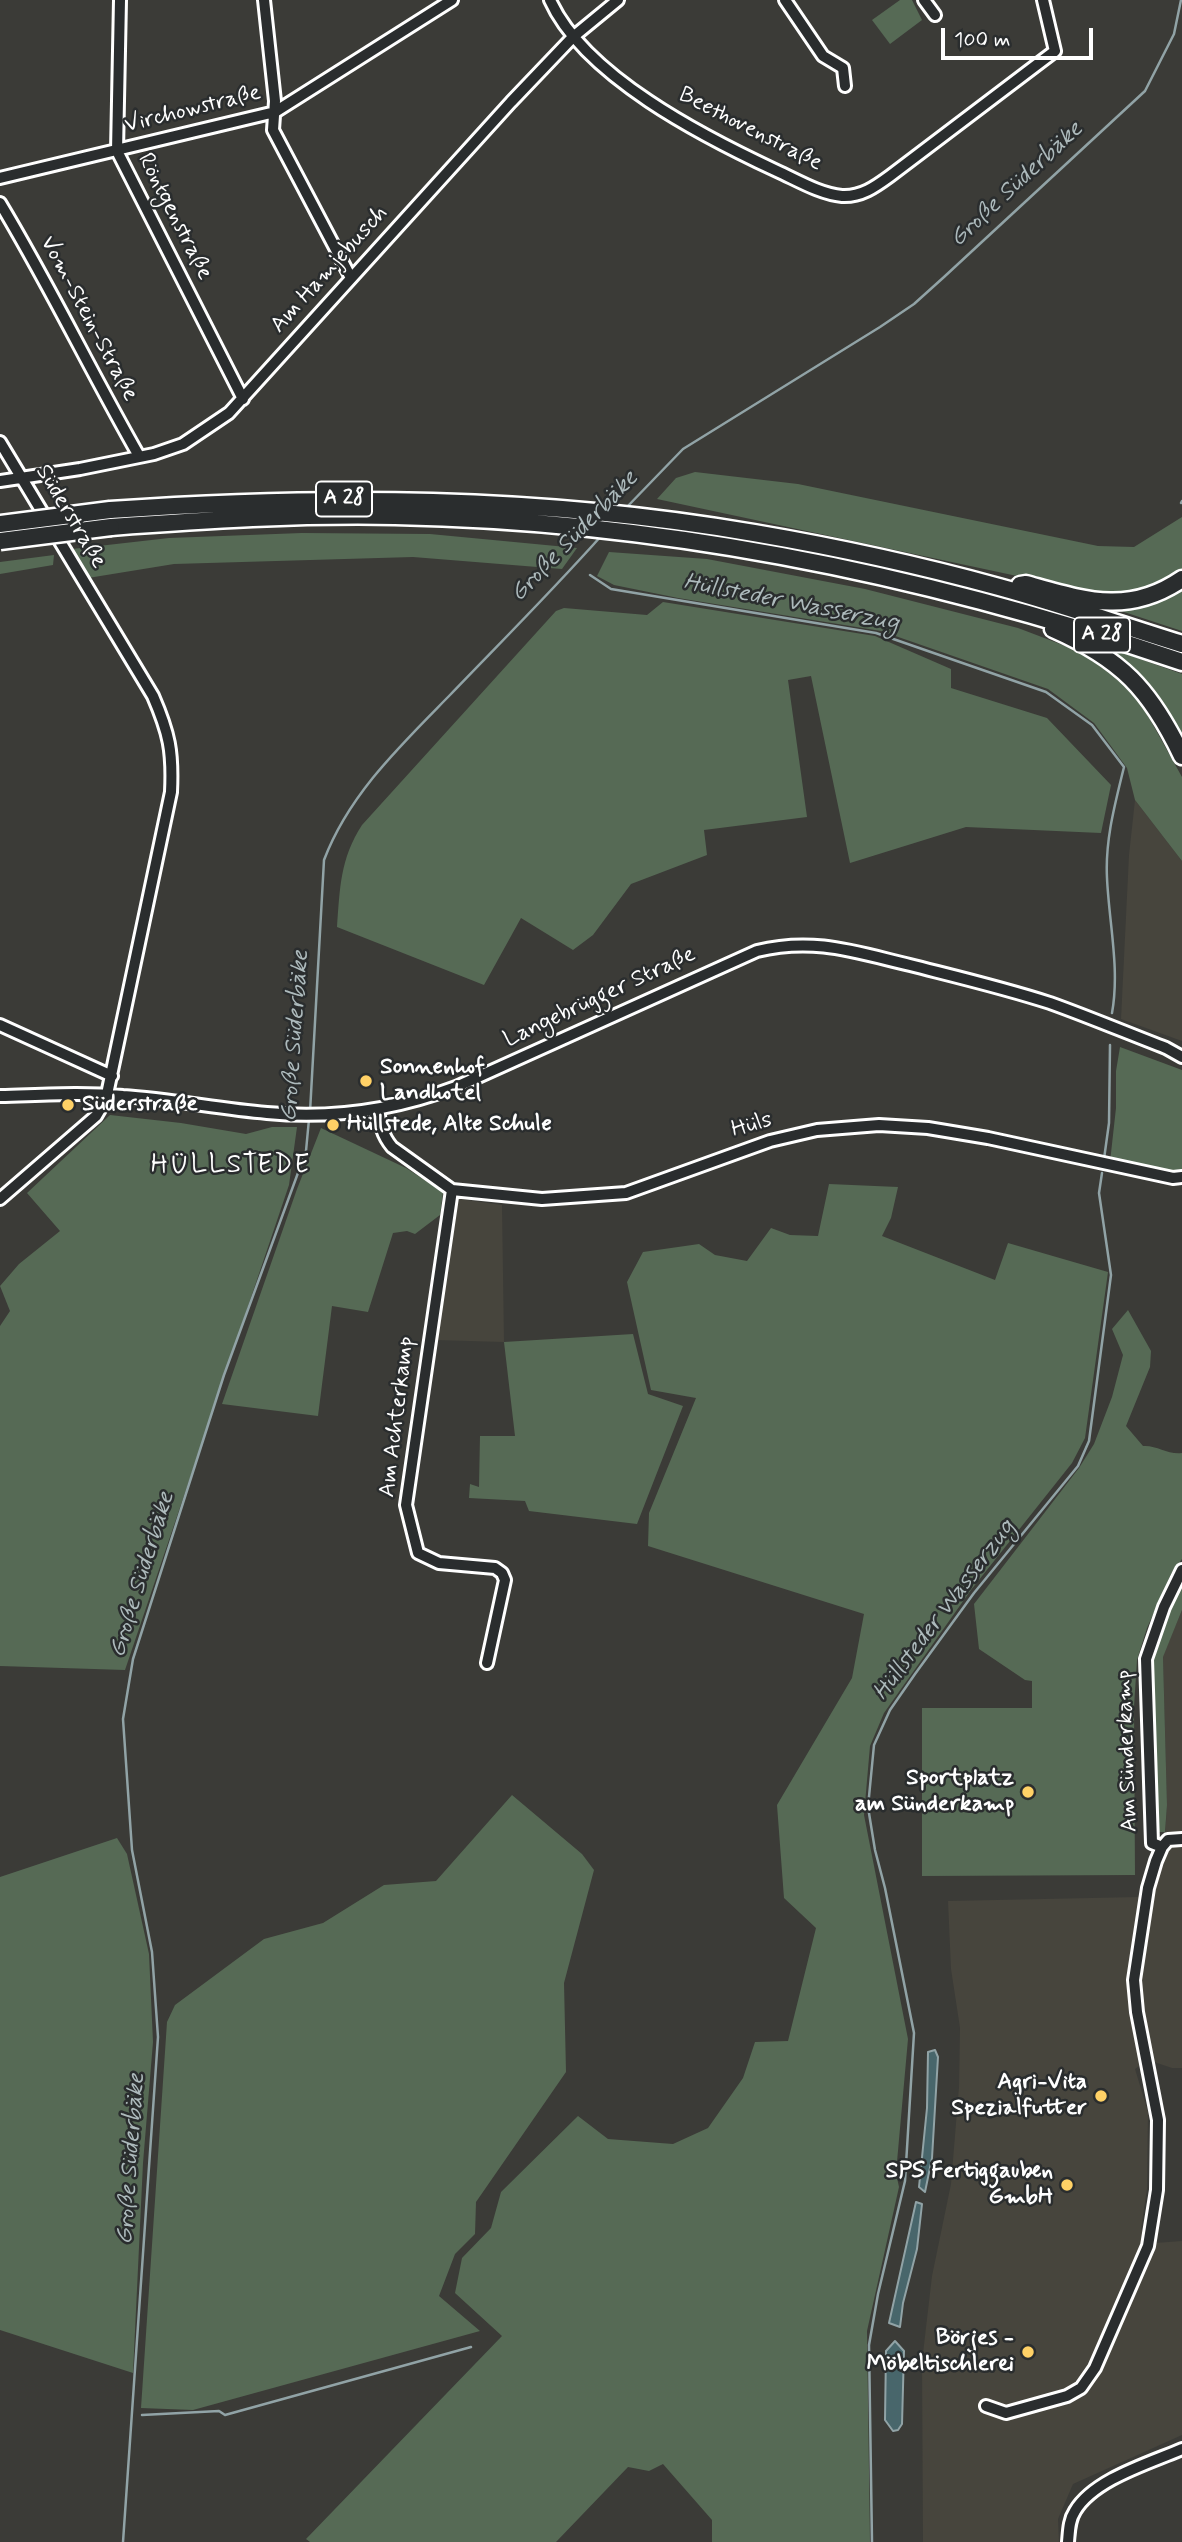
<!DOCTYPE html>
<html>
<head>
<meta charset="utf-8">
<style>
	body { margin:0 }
	#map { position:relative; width:1182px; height:2542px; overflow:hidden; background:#3b3b37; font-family:Mynerve,sans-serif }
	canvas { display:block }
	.scale { position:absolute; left:941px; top:28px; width:152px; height:32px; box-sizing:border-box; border:4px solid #fff; border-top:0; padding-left:9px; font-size:21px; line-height:24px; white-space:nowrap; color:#fff; -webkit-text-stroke:5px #2a2d2e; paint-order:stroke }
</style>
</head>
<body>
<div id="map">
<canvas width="1182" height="2542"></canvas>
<div class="scale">100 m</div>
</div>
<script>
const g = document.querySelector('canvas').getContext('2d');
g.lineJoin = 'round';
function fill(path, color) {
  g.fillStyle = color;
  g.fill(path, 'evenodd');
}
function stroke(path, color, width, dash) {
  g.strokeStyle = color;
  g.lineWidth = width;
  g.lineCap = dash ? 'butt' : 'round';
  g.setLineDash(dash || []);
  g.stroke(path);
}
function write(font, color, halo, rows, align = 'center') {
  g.font = font + ' Mynerve,sans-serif';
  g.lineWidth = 5;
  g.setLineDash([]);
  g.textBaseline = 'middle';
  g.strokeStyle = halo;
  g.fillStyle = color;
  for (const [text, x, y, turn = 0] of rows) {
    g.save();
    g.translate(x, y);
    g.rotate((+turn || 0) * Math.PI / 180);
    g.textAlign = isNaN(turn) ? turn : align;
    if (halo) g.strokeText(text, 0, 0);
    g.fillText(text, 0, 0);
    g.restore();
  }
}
fill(new Path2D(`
	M1135 800 1182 861V1041L1121 1019 1129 855Z
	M459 1199 502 1205 504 1342 435 1340Z
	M1182 1610V2068H1172L1148 2060 1135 2069 1148 2112 1147 2189 1141 2229 1155 2243 1182 2241V2435L1073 2484 1058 2519 1059 2542H923L922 2362 932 2276 951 2184 959 2087 960 2028 951 1969 948 1901 1139 1897 1152 1894 1157 1881 1151 1867 1164 1853 1167 1805 1163 1656Z`), '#47453d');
fill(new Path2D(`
	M900 0H912L922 20 890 44 872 20Z
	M695 472 798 484 1098 546 1134 547 1182 517V571C1131 604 1086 594 1031 579L657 499 676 478Z
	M302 533 430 534 577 548 562 569 413 557 174 564 88 578 72 549 169 538Z
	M609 552 707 559 865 589 1018 628 1076 650 1133 689 1182 777V861L1135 800 1127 768 1094 723 1048 689 881 631 678 598 614 585 597 576Z
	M54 555 53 565 0 574V562Z
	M1182 586V631L1121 611 1156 600Z
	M663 602 875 636 951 669V688L1047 718 1111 785 1101 833 966 827 850 863 811 676 788 680 807 817 704 830 707 855 631 884 593 935 573 950 521 918 484 985 337 927C340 888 340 859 362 825L556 611 564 608 647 615Z
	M1101 645 1182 674V739C1164 700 1136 669 1101 645Z
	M1120 1047 1182 1070V1169L1167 1172 1110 1162 1116 1108V1071Z
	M110 1115 181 1123 246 1134 272 1127H297L289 1185 125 1670 0 1666V1326L10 1311 0 1286 19 1264 60 1231 27 1193Z
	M321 1128 406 1168 443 1192 440 1215 415 1234 407 1231 393 1233 368 1312 332 1306 318 1416 222 1404 297 1189Z
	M829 1184 898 1187 891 1218 882 1236 995 1280 1008 1243 1108 1272 1085 1438 1072 1463 971 1590 884 1713 870 1746 864 1815 908 2039 896 2173 899 2187 867 2331 870 2542H712V2520L663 2464 649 2471 628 2467 556 2542H310L306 2539 502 2336 455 2293 462 2258 491 2228 501 2192 578 2116 608 2139 673 2144 708 2128 743 2078 755 2042 788 2041 816 1928 784 1898 777 1805 852 1678 864 1614 648 1546 649 1513 696 1398 651 1390 627 1282 643 1252 699 1244 715 1255 747 1261 771 1228 790 1235 818 1236Z
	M1128 1310 1151 1351 1150 1367 1126 1426 1143 1446C1157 1445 1168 1455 1182 1453V1559L1171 1574 1147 1628 1137 1660 1134 1707 1135 1875 922 1876V1708H1032V1681L1025 1680 979 1649 974 1604 1079 1468 1094 1444 1112 1397 1123 1355 1112 1329Z
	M633 1334 648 1394 683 1406 637 1524 529 1511 525 1501 469 1498 470 1484 479 1487 480 1436H515L504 1342Z
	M1182 1581V1610L1163 1657 1167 1805 1165 1832H1155L1150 1660 1159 1633Z
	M512 1795 582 1854 594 1870 564 1983 566 2072 476 2202 475 2234 455 2254 439 2296 480 2331 193 2410 141 2408 167 2022 175 2005 264 1939 323 1923 384 1885 436 1881Z
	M117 1838 127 1854 149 1954 153 2042 143 2163 133 2373 0 2330V1877Z`), '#566a55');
const water = new Path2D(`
	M935 2050 938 2057 932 2158 925 2192 919 2187 927 2108 928 2052Z
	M916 2202 922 2204 917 2249 903 2303 900 2327 889 2323Z
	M895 2341 904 2351 902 2424 898 2430 893 2431 885 2420 886 2351Z`);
fill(water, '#48666b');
stroke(water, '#91a3a6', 2);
stroke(new Path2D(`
	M1181 503 1182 501
	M625 509 683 449 880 327 914 304 944 277 1145 91 1174 34 1181 0
	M590 575 611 589 876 633 1046 692 1092 725 1124 767C1115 804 1105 840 1107 878 1109 923 1120 969 1112 1013
	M310 1112 324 860C349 794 401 745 450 695 501 642 553 590 602 535
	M1104 1159 1109 1123 1110 1045
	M142 2415 219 2411 225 2415 471 2347
	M123 2542 158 2037 152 1952 132 1850 123 1719 133 1659 224 1375 306 1151 309 1119
	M872 2542 869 2345 878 2294 905 2181 914 2033 885 1888 875 1850 868 1807 874 1745 890 1710 915 1674 974 1593 1078 1466 1089 1441 1111 1275 1099 1193 1102 1173`), '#91a3a6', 2.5);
const minor = new Path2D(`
	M120 0 117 151 243 399
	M264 0 275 101 273 130 351 278
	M550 0C584 76 704 137 777 171 797 180 820 194 842 196 861 197 875 187 890 176L1055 51 1043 0
	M785 0 823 56 843 68 845 86
	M924 0 935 15
	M0 178 275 112 452 0
	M0 203C50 286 91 372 139 456
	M0 442 153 696C169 733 173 751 171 792L106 1099 96 1116 0 1199
	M0 481 80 469 154 454 183 444 229 413 511 102 573 37 618 0
	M0 1025 112 1076
	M0 1096C41 1095 82 1092 123 1096 171 1099 219 1109 267 1113 331 1119 395 1110 456 1087L757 951C814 937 855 952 910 965 957 977 1004 988 1050 1003 1089 1017 1127 1033 1166 1048L1182 1057
	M378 1109C380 1124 382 1135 392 1147L452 1190 542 1199 626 1193 770 1141 817 1130 879 1125 928 1128 988 1138 1173 1178 1182 1177
	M452 1190 406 1505 418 1553 439 1563 495 1568 502 1573 505 1580 487 1663
	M1162 1847 1152 1843 1146 1659 1164 1607 1182 1570
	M986 2406 1006 2413 1067 2396 1081 2388 1095 2368 1148 2246 1157 2190 1158 2120 1137 2012 1134 1980 1148 1888 1156 1861 1162 1847 1168 1840 1182 1839
	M1068 2542C1069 2531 1069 2520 1075 2511 1094 2479 1150 2463 1182 2449`);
const highway = new Path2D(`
	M110 510C328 495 538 496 754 533 836 547 919 565 999 587 1061 604 1121 625 1182 644
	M111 527C205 520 300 514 395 516 664 521 927 575 1182 662
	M1020 585 1026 584C1084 600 1128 616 1182 579
	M1053 629C1121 659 1150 689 1182 756`);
stroke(minor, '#fff', 16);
stroke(highway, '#fff', 21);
stroke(minor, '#2a2d2e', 10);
stroke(highway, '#2a2d2e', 16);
const highwayBridge = new Path2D(`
	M0 524 110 510
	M0 541 111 527`);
stroke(highwayBridge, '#fff', 21, []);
stroke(highwayBridge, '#2a2d2e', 16);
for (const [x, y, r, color] of [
	[366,1081,7,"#ffd166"],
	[68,1105,7,"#ffd166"],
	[333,1125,7,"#ffd166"],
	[1028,1792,7,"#ffd166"],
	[1101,2096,7,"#ffd166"],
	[1067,2185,7,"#ffd166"],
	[1028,2352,7,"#ffd166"]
]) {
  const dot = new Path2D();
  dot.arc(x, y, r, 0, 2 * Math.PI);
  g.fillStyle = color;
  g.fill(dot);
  stroke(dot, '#2a2d2e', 2.5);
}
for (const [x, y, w] of [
	[344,499,56],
	[1102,635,56]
]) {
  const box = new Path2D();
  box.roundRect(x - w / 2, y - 17.5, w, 35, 5);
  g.fillStyle = '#2a2d2e';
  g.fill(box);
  stroke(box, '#fff', 2);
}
write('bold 21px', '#fff', null, [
	["A 28",344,499],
	["A 28",1102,635]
]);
write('23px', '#fff', '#2a2d2e', [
	["Virchowstraße",193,110,-14],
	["Beethovenstraße",750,130,27],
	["Röntgenstraße",174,217,63],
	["Am Hamjebusch",330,270,-48],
	["Vom-Stein-Straße",88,319,62],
	["Süderstraße",70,517,59],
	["Langebrügger Straße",600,998,-25],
	["Hüls",752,1126,-16],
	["Am Achterkamp",398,1417,-83],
	["Am Sünderkamp",1128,1751,-92]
]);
write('bold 23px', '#fff', '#2a2d2e', [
	["Sonnenhof",380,1068,"left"],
	["Landhotel",380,1094,"left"],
	["Süderstraße",82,1105,"left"],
	["Hüllstede, Alte Schule",347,1125,"left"],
	["Sportplatz",1014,1779],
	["am Sünderkamp",1014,1805],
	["Agri-Vita",1087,2083],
	["Spezialfutter",1087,2109],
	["SPS Fertiggauben",1053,2172],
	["GmbH",1053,2198],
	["Börjes -",1014,2339],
	["Möbeltischlerei",1014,2365]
], 'right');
write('italic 24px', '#adbabc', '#2a2d2e', [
	["Große Süderbäke",1017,185,-43],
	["Große Süderbäke",575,537,-46],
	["Hüllsteder Wasserzug",791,604,11],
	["Große Süderbäke",296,1036,-86],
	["Große Süderbäke",143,1575,-73],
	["Hüllsteder Wasserzug",945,1611,-53],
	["Große Süderbäke",132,2159,-86]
]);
g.letterSpacing = '2px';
write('26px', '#fff', '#2a2d2e', [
	["HÜLLSTEDE",231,1167]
]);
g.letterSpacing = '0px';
</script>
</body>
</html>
